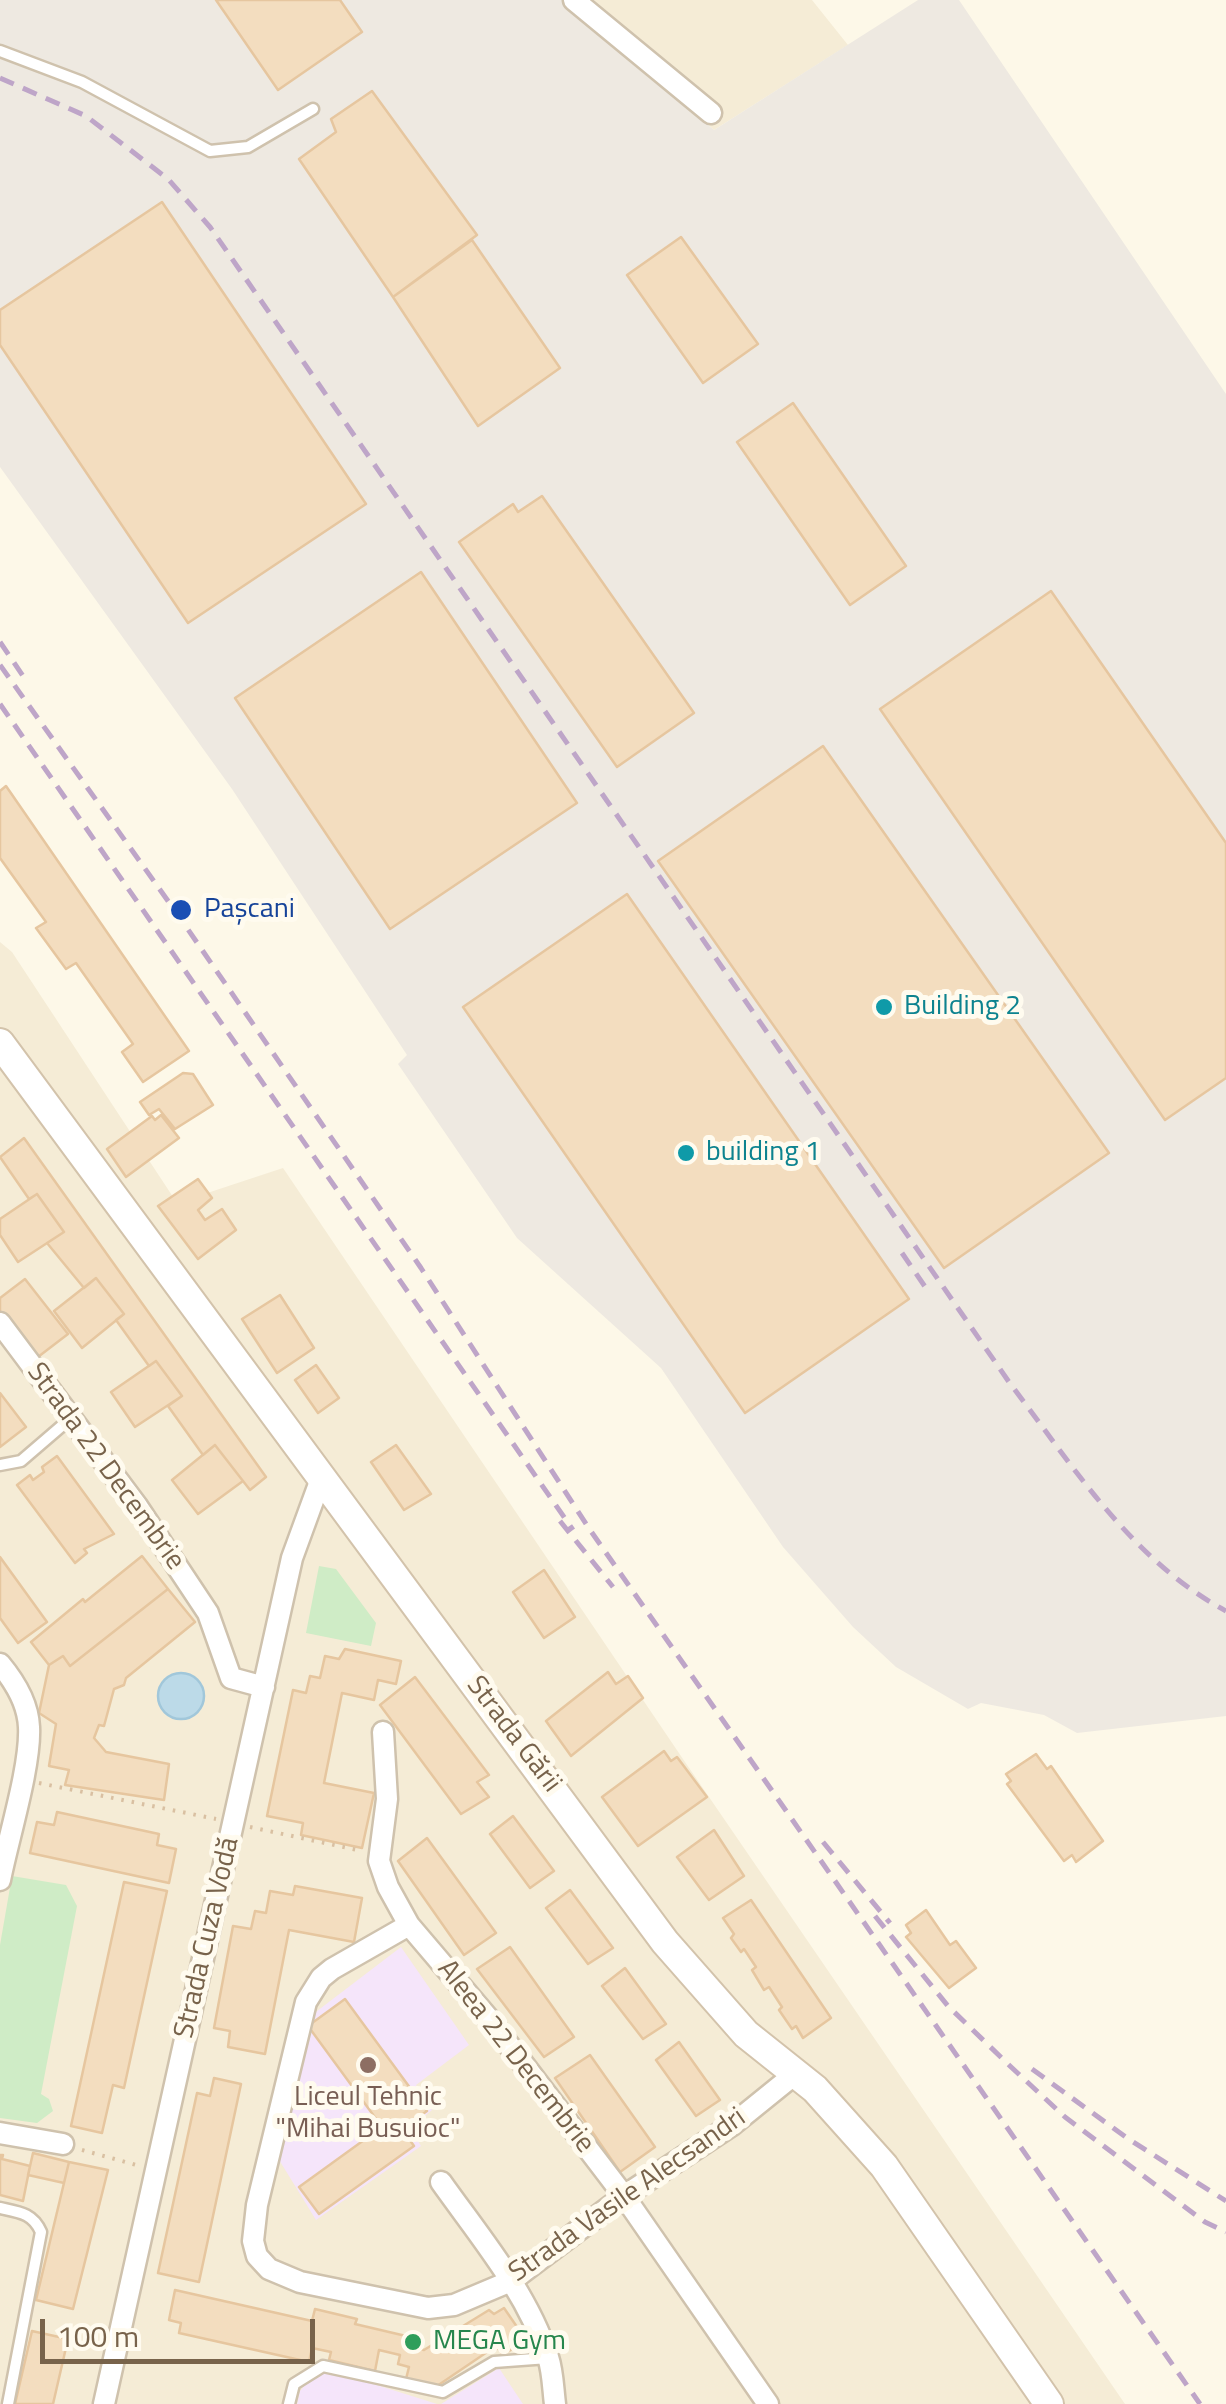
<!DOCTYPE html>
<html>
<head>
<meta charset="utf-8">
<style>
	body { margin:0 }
	#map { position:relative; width:1226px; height:2404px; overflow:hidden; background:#fdf8e8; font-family:"Titillium Web",sans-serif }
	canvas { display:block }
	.scale { position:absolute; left:40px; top:2319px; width:275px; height:45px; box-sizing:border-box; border:5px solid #78634b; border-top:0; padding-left:12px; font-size:30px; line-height:35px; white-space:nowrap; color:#78634b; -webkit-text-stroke:8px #fffbef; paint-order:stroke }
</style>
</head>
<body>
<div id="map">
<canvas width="1226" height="2404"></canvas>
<div class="scale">100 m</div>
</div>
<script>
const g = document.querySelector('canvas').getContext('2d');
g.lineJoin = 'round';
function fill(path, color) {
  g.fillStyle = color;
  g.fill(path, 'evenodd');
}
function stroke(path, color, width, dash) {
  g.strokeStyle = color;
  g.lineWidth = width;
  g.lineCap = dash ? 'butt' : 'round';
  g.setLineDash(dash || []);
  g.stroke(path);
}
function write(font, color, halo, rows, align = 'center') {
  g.font = font + ' "Titillium Web",sans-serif';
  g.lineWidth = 10;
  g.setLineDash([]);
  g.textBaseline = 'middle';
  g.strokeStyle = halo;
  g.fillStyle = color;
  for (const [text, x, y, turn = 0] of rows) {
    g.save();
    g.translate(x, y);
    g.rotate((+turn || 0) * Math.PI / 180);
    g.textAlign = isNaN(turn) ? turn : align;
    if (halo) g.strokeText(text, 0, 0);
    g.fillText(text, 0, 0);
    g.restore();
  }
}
fill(new Path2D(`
	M564 0H812L848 45 714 130Z
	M0 942 12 952 177 1203 283 1168 685 1762 1125 2404H0Z`), '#f5ecd6');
fill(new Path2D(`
	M0 0H564L714 130 918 0H959L1226 394V1716L1077 1733 1044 1715 981 1703 968 1709 896 1667 853 1627 783 1547 661 1368 517 1238 398 1064 407 1055 232 789 0 467Z`), '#eee9e1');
fill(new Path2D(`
	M401 1947 469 2045 416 2085 432 2110 410 2128 421 2146 316 2220 273 2150 304 2021Z
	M499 2368 523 2404H441Z
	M326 2369 437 2404H297L300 2391 310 2379Z`), '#f5e5fa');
fill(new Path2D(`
	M319 1566 336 1569 376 1623 371 1646 306 1633Z
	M12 1876 66 1885 77 1906 41 2094 49 2099 53 2111 37 2123 0 2118V1945Z`), '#cfecc6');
const water = new Path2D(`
	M158 1696a23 23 0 1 1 46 0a23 23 0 1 1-46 0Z`);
fill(water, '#bcdae8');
stroke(water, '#a1c7da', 2.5);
const building = new Path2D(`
	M216 0H340L362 32 278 90Z
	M372 91 477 235 393 297 299 159 336 132 331 119Z
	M162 202 366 504 188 623 0 345V310Z
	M681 237 758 344 703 383 627 275Z
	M472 240 560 368 478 426 393 297Z
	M793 403 906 566 850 605 737 442Z
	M542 496 694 713 617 767 459 542 513 504 518 512Z
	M421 572 577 803 390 929 235 698Z
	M1051 591 1226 843V1078L1165 1120 880 709Z
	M823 746 1109 1153 944 1268 658 861Z
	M6 786 189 1051 143 1082 122 1052 133 1044 76 963 66 969 36 928 46 922 0 858V791Z
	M627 894 909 1299 745 1413 463 1007Z
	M183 1073 193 1074 213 1105 175 1129 159 1109 149 1115 140 1102Z
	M161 1115 179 1138 126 1177 107 1149 152 1116 155 1120Z
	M24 1138 266 1477 250 1490 215 1445 203 1455 168 1406 182 1396 156 1361 149 1366 116 1320 124 1314 96 1278 84 1288 47 1243 64 1232 37 1194 29 1199 0 1157Z
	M198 1179 212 1198 198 1210 205 1220 222 1209 236 1230 198 1259 158 1206Z
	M37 1194 64 1232 18 1262 0 1235V1219Z
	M96 1278 124 1314 82 1348 54 1311Z
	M25 1279 68 1334 34 1360 0 1313V1298Z
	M280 1295 314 1348 277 1373 242 1319Z
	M156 1361 182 1396 135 1427 111 1392Z
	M316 1365 339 1398 318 1413 295 1380Z
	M0 1393 26 1427 0 1447Z
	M215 1445 243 1481 198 1514 172 1480Z
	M396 1445 431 1494 404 1510 371 1462Z
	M57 1456 114 1534 84 1549 87 1553 75 1563 17 1485 30 1475 33 1480 44 1472 42 1467Z
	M142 1556 168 1589 70 1666 63 1656 49 1665 31 1642 83 1599 85 1602Z
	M0 1557 47 1622 18 1643 0 1618Z
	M544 1570 575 1617 544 1638 513 1592Z
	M168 1589 195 1622 126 1678 124 1685 114 1689 104 1726 99 1725 94 1738 106 1752 169 1764 164 1800 65 1785 69 1770 49 1766 56 1724 39 1713 49 1665 63 1656 70 1666Z
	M345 1649 401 1661 396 1684 378 1680 374 1700 342 1693 324 1783 374 1793 362 1848 301 1835 303 1823 267 1816 293 1690 306 1693 310 1676 320 1678 325 1656 339 1659Z
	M608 1672 616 1684 628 1676 643 1698 571 1756 546 1721Z
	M415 1677 489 1775 477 1782 489 1797 461 1814 380 1705Z
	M664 1751 671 1761 677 1757 707 1797 638 1846 602 1797Z
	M1036 1754 1047 1769 1051 1766 1103 1841 1076 1862 1072 1855 1064 1861 1007 1784 1011 1781 1006 1774Z
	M57 1812 159 1834 157 1845 176 1849 169 1883 30 1853 37 1822 54 1825Z
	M513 1816 554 1871 530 1888 490 1834Z
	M714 1830 744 1876 709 1900 677 1857Z
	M427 1838 496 1933 464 1955 398 1861Z
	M124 1882 167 1891 124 2088 113 2085 102 2133 71 2126Z
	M295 1886 362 1898 354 1942 289 1930 265 2054 228 2047 230 2031 214 2028 233 1926 251 1929 255 1911 266 1913 270 1891 293 1895Z
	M570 1890 613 1948 588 1964 546 1908Z
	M751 1900 831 2018 803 2038 796 2026 792 2029 779 2010 782 2007 769 1987 764 1990 752 1970 756 1967 744 1949 741 1952 731 1938 734 1934 723 1918Z
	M926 1910 950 1945 956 1941 976 1968 949 1988 906 1937 911 1933 906 1925Z
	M510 1947 574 2037 544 2057 477 1969Z
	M625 1968 666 2024 643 2039 602 1986Z
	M345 1999 427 2111 402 2129 414 2146 319 2214 299 2187 382 2127 308 2026Z
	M679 2042 720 2100 696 2116 656 2060Z
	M590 2055 655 2147 620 2172 555 2078Z
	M214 2078 241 2084 199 2282 158 2273 197 2093 210 2096Z
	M33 2153 69 2162 64 2183 28 2175Z
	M0 2155H3L2 2159 30 2166 23 2201 0 2195Z
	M69 2162 108 2170 73 2309 36 2300Z
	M175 2290 312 2321 315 2309 357 2319 355 2324 406 2336 408 2346 424 2350 489 2310 494 2314 504 2308 526 2340 503 2355 496 2346 437 2386 406 2379 409 2367 398 2364 400 2355 379 2350 375 2371 329 2360 331 2352 312 2348 309 2362 179 2333 181 2323 169 2320Z
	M32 2331 68 2339 53 2404H15Z`);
fill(building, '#f3ddbf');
stroke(building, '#e6c69f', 2.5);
const lane = new Path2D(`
	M0 51 82 82 210 151 248 147 313 109
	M0 1465 21 1461 71 1418
	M0 2208C19 2212 33 2213 41 2232L8 2404
	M289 2404 294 2384 323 2366 443 2392 494 2362 548 2358`);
const street = new Path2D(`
	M574 0 711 113
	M0 1323 137 1506 208 1613 231 1678 264 1687
	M0 1664C15 1682 28 1703 29 1727 31 1766 8 1839 0 1880
	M383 1732 387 1799 379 1861 388 1887 409 1925 489 2019 624 2196 768 2404
	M409 1925 332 1969 321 1978 306 2002 257 2205 253 2241 257 2256 269 2269 300 2282 428 2308 454 2305 511 2281 624 2196 732 2125 795 2074
	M0 2133 63 2144
	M441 2182C480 2237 527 2292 548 2357 553 2372 553 2389 555 2404
	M104 2404 292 1558 322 1476`);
const secondary = new Path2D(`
	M0 1043 665 1942 746 2034 815 2089 884 2166 1049 2404`);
stroke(lane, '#cfc2ad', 15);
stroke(street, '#cfc2ad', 25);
stroke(secondary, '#d3c3ab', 32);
stroke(new Path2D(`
	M39 1783 216 1819
	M250 1827 362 1851
	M82 2150 140 2166`), '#d9c0a2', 4, [2.5, 8]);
stroke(lane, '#fff', 10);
stroke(street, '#fff', 20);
stroke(secondary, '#fff', 28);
stroke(new Path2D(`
	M0 78 86 116 168 179 210 227 1009 1382C1073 1466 1131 1560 1226 1611
	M0 642 23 676
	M0 665 178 915 421 1268 588 1527 1200 2404
	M0 704 573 1530
	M902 1253 930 1294
	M560 1521 613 1587
	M823 1842 890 1923
	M875 1916 948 2006 1010 2066 1065 2117 1205 2222 1226 2232
	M1032 2069 1127 2138 1226 2201`), '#bea5c8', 5, [15, 10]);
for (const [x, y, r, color] of [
	[181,910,12,"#1a4fb4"],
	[884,1007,10,"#0f9aa8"],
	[686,1153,10,"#0f9aa8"],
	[368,2065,10,"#8d6e63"],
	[413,2342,10,"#2e9e5b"]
]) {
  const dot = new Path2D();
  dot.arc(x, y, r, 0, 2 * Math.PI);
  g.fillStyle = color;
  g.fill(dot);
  stroke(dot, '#fffbef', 4);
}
write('28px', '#164399', '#fffbef', [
	["Pașcani",204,910]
], 'left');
write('28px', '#0d838f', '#fffbef', [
	["Building 2",904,1007],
	["building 1",706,1153]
], 'left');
write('28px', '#78634b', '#fffbef', [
	["Strada 22 Decembrie",105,1467,54],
	["Strada Gării",513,1735,53],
	["Strada Cuza Vodă",208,1938,-77],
	["Aleea 22 Decembrie",515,2057,52],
	["Strada Vasile Alecsandri",628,2196,-35]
]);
write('28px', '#785e54', '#fffbef', [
	["Liceul Tehnic",368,2098],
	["\"Mihai Busuioc\"",368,2130]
]);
write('28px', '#27864d', '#fffbef', [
	["MEGA Gym",433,2342]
], 'left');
</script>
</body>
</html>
